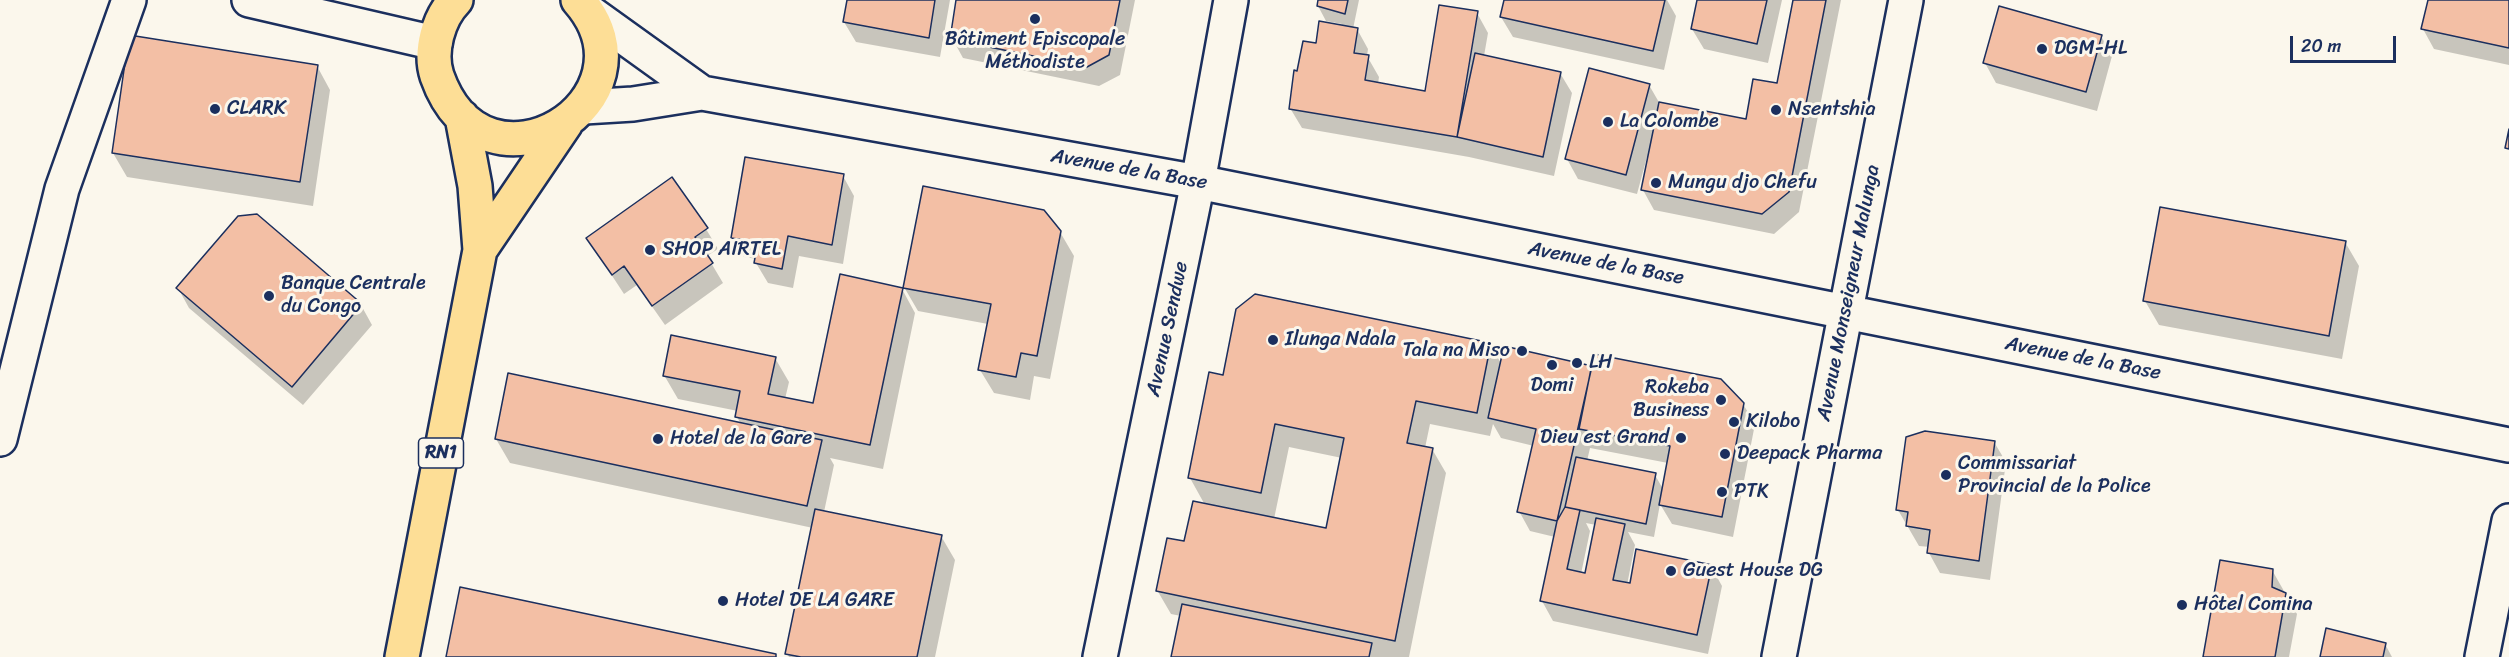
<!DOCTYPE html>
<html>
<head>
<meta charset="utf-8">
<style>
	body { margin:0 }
	#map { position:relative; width:2509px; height:657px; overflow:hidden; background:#fbf7ec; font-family:Sriracha,sans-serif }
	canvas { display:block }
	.scale { position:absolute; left:2290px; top:36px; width:106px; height:27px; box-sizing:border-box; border:3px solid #1b2f5e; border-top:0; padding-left:8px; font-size:18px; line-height:21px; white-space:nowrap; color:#1b2f5e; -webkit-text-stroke:4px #fbf7ec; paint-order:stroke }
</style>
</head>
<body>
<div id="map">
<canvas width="2509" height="657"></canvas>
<div class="scale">20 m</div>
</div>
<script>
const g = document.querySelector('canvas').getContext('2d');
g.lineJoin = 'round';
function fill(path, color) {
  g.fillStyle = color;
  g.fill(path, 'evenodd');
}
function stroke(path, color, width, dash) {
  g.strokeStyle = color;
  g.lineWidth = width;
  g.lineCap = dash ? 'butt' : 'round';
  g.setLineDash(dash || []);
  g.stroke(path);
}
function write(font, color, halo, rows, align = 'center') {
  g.font = font + ' Sriracha,sans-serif';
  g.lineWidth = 6;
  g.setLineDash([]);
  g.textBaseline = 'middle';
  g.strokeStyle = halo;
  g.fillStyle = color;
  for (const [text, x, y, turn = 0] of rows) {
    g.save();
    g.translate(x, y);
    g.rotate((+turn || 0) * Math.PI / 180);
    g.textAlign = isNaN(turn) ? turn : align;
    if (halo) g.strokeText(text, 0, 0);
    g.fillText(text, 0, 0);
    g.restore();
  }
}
fill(new Path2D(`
	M848 0H950L940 57 856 42 844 22Z
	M957 0H1135L1120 75 1099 86 963 58 952 38Z
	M1320 0H1359L1353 29H1357L1368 49 1367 56 1379 77 1378 84 1426 92 1477 13 1488 33 1484 56 1560 73 1572 93 1554 176 1469 157 1302 128 1290 108 1299 73 1317 45 1342 24 1326 21 1318 6Z
	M1505 0H1667L1676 16 1664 70 1513 37 1501 17Z
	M1699 0H1782L1768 63 1704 49 1692 29Z
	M1795 0H1841L1799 212 1774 234 1654 210 1643 190 1650 157H1647L1637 194 1578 179 1567 159 1649 85 1660 104 1747 121 1778 85Z
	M2429 0H2509V65L2434 49 2423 29Z
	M2101 36 2112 56 2097 111 1996 83 1985 63Z
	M317 66 330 90 313 206 127 177 113 153Z
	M843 176 854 196 843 264 799 256 793 288 768 283 756 263 757 259 744 257 733 237Z
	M706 229 718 249 707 256 723 283 665 325 637 285 624 294 588 239Z
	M1060 232 1074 256 1050 379 1034 376 1030 400 994 393 980 370 988 324 918 311 904 287Z
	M2345 242 2359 266 2342 359 2159 325 2145 301Z
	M178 288 361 305 372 325 303 405 189 308Z
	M902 289 915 313 883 469 830 458 834 465 824 512 941 536 955 560 935 657H789L787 653 813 528 510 463 496 439 741 424 737 417 738 411 678 399 664 375 775 358 789 382 785 399 814 405Z
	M1490 345 1501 363 1743 404 1755 424 1733 537 1672 524 1660 504 1654 537 1628 532 1635 545 1627 585 1711 566 1722 586 1708 654 1553 621 1542 601 1555 537 1530 531 1519 511 1534 446 1501 438 1493 424 1490 436 1430 424 1425 448 1432 449 1446 473 1409 657H1172L1181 616 1171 614 1157 590 1205 505 1190 478 1224 377ZM1289 447 1342 458 1327 530 1274 519ZM1590 448 1668 463 1663 489 1655 475 1587 461ZM1586 523 1596 525 1586 575 1581 574 1590 531Z
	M1994 442 2006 462 1990 580 1940 573 1929 553 1930 547 1919 546 1898 510Z
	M2272 570 2297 614 2289 657H2205Z
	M2385 644 2392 657H2321Z`), '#0003');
const building = new Path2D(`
	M847 0H935L929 38 843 22Z
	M956 0H1120L1109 55 1087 67 950 39Z
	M1318 0H1348L1345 14 1317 6Z
	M1504 0H1665L1653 51 1500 17Z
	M1697 0H1767L1757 44 1691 29Z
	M1793 0H1826L1789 192 1762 214 1641 190 1659 102 1746 119 1753 79 1777 83Z
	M2428 0H2509V48L2421 29Z
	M1439 5 1478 11 1457 137 1289 109 1294 70 1297 71 1303 41 1316 43 1319 21 1358 28 1354 53 1369 55 1365 80 1425 91Z
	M1999 6 2102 35 2086 92 1983 63Z
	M129 35 318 65 300 182 112 153Z
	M1475 53 1561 72 1543 157 1457 137Z
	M1589 68 1650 84 1626 175 1565 159Z
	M2509 129V149L2505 148Z
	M745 157 844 174 832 245 788 236 782 269 754 263 758 242 731 238Z
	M672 177 708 228 695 237 713 263 652 306 624 266 612 275 586 238Z
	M923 186 1044 210 1061 231 1037 356 1021 353 1016 377 978 370 991 304 903 288Z
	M2160 207 2346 241 2329 336 2143 301Z
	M257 214 362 304 292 387 176 288 238 216Z
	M840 274 903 288 870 445 735 417 740 391 663 376 671 335 776 357 768 394 813 403Z
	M1255 294 1491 343 1477 413 1416 401 1407 443 1433 448 1395 641 1156 591 1167 538 1184 541 1193 501 1326 528 1344 438 1275 424 1261 493 1188 478 1209 372 1223 375 1236 309Z
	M1504 346 1592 366 1557 521 1517 512 1536 429 1488 418Z
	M1594 354 1721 379 1744 403 1722 517 1659 505 1670 446 1579 429Z
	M508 373 822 440 807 506 495 439Z
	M1925 431 1995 441 1979 561 1927 553 1930 530 1906 526 1908 512 1896 510 1906 437Z
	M1576 457 1656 473 1646 524 1565 507Z
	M1565 507 1580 510 1567 569 1585 573 1596 518 1625 524 1613 580 1630 583 1636 549 1712 565 1697 635 1540 601 1557 521Z
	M815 509 942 535 917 657H801L785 654Z
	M2220 560 2273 569 2272 587 2286 593 2275 657H2203Z
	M460 587 776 654V657H446Z
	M1182 604 1372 643 1369 657H1171Z
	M2326 628 2386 643 2383 657H2320Z`);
fill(building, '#f3bfa5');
stroke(building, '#1b2f5e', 1.5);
const street = new Path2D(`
	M249 0 435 43
	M0 439 62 189 129 0
	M1100 657 1198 182 1231 0
	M2482 657 2509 521`);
const secondary = new Path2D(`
	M588 11 702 93
	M584 107 633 104 702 93 1198 182 2509 445
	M1779 657 1906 0`);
const highway = new Path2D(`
	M456 0C438 18 429 52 437 76 485 212 665 99 578 0
	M462 117 475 186 480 250
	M402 657 480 250 566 123`);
stroke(street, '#1b2f5e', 38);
stroke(secondary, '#1b2f5e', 38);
stroke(highway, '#1b2f5e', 38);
stroke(street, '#fbf7ec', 33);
stroke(secondary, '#fbf7ec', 33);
stroke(highway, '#fdde96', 33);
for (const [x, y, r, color] of [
	[1035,19,6,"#1b2f5e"],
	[2042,49,6,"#1b2f5e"],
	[215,109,6,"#1b2f5e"],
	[1776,110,6,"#1b2f5e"],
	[1608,122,6,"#1b2f5e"],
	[1656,183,6,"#1b2f5e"],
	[650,250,6,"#1b2f5e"],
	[269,296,6,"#1b2f5e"],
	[1273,340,6,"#1b2f5e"],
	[1522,351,6,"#1b2f5e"],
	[1577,363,6,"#1b2f5e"],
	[1552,365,6,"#1b2f5e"],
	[1721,400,6,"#1b2f5e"],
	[1734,422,6,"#1b2f5e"],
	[1681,438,6,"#1b2f5e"],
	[658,439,6,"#1b2f5e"],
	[1725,454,6,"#1b2f5e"],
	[1946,475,6,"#1b2f5e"],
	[1722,492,6,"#1b2f5e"],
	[1671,571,6,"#1b2f5e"],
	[723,601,6,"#1b2f5e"],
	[2182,605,6,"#1b2f5e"]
]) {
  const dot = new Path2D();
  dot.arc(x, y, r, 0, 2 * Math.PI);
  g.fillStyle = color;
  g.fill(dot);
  stroke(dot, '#fbf7ec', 2);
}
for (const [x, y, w] of [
	[441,453,45]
]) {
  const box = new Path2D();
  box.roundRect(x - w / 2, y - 15, w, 30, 4.5);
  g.fillStyle = '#fbf7ec';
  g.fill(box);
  stroke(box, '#1b2f5e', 1.5);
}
write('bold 18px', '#1b2f5e', null, [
	["RN1",441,453]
]);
write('20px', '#1b2f5e', '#fbf7ec', [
	["Bâtiment Episcopale",1035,40,"center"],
	["Méthodiste",1035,63,"center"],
	["DGM-HL",2054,49],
	["CLARK",227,109],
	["Nsentshia",1788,110],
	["La Colombe",1620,122],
	["Mungu djo Chefu",1668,183],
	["SHOP AIRTEL",662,250],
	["Banque Centrale",281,284],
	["du Congo",281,307],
	["Ilunga Ndala",1285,340],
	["Tala na Miso",1510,351,"right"],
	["LH",1589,363],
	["Domi",1552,386,"center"],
	["Rokeba",1709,388,"right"],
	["Business",1709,411,"right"],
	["Kilobo",1746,422],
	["Dieu est Grand",1669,438,"right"],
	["Hotel de la Gare",670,439],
	["Deepack Pharma",1737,454],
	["Commissariat",1958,464],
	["Provincial de la Police",1958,487],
	["PTK",1734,492],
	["Guest House DG",1683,571],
	["Hotel DE LA GARE",735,601],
	["Hôtel Comina",2194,605]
], 'left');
write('20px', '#1b2f5e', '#fbf7ec', [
	["Avenue de la Base",1129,170,10],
	["Avenue de la Base",1606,264,11],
	["Avenue Monseigneur Malunga",1849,293,-79],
	["Avenue Sendwe",1168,329,-78],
	["Avenue de la Base",2083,359,11]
]);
</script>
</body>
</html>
